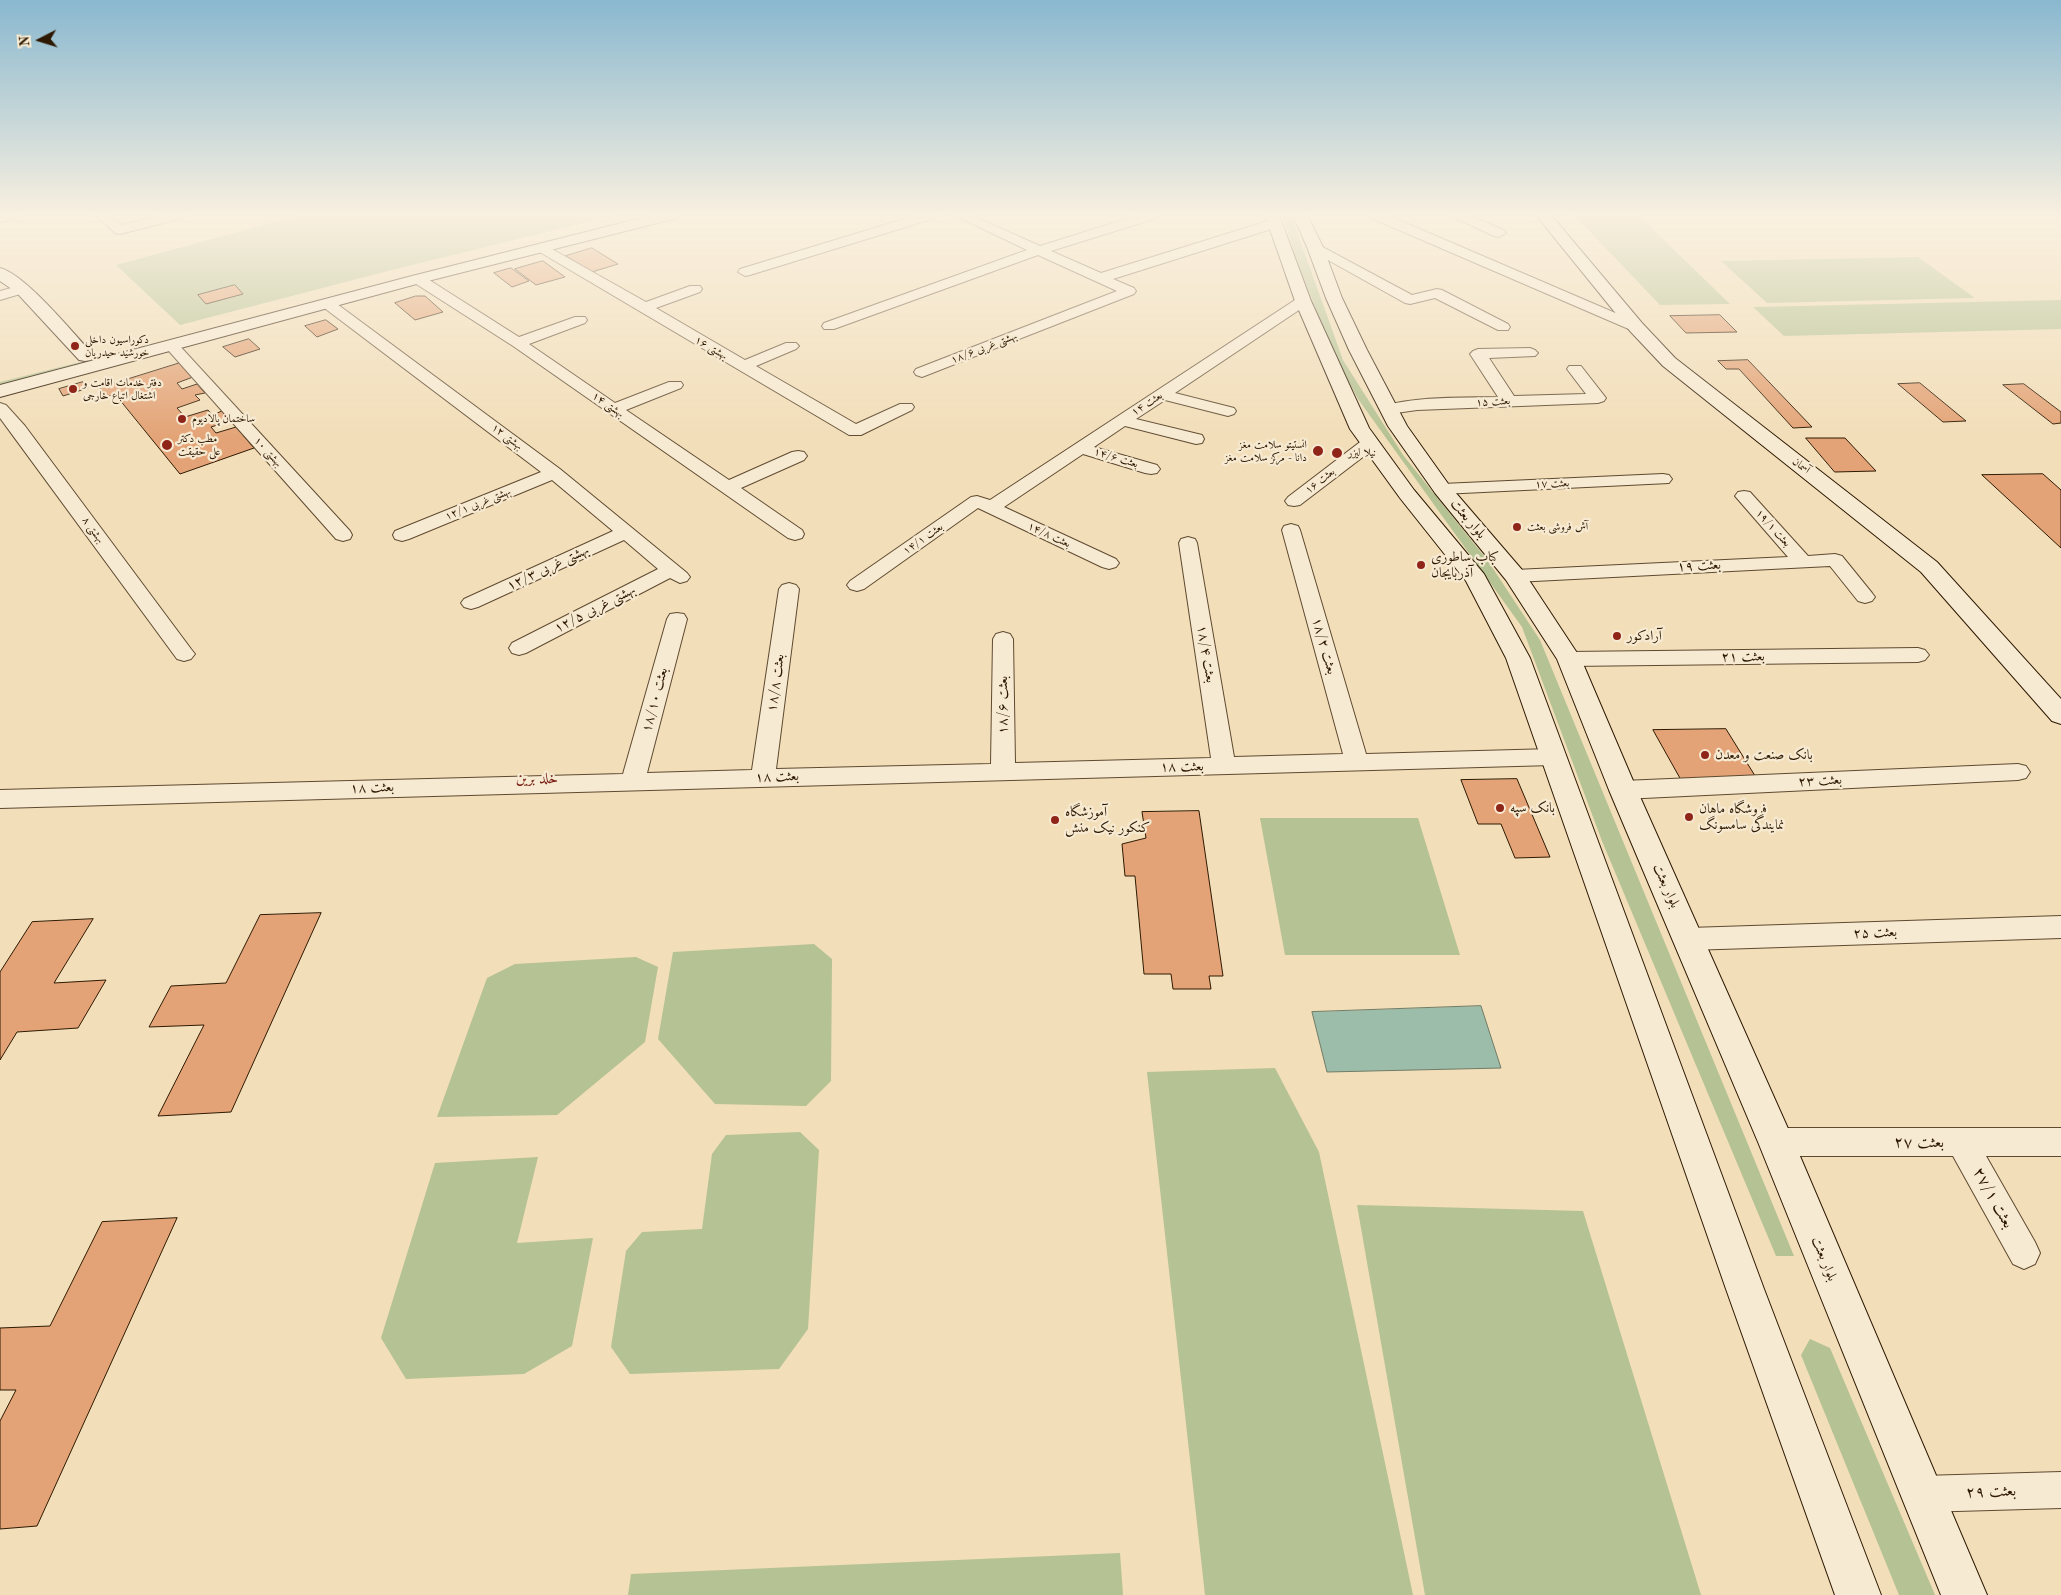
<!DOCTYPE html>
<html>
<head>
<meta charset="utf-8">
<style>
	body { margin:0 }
	#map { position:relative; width:2061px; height:1595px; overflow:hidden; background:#f2deb9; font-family:"Old Standard TT",serif }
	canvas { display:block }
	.north { position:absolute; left:15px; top:15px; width:50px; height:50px; -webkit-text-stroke:4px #f7ead2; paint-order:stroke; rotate:265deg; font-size:14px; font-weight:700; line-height:20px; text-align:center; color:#2e1902 }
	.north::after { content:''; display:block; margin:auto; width:18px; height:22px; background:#2e1902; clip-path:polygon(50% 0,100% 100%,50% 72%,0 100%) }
</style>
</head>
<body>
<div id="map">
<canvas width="2061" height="1595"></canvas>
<div class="north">N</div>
</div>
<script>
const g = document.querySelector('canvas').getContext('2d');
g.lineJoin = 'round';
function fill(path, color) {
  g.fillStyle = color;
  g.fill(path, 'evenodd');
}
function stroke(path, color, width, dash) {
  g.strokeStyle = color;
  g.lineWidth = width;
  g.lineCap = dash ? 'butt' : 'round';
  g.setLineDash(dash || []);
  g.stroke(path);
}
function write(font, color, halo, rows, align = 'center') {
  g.font = font + ' "Old Standard TT",Amiri,serif';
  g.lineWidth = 4.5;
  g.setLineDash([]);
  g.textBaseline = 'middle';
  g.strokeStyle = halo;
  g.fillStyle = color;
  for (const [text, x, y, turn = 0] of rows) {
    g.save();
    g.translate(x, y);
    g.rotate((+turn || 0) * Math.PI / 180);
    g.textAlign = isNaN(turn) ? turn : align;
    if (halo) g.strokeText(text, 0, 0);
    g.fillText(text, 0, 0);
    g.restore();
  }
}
fill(new Path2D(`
	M300 215H616L392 270 180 325 116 265Z
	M1282 215H1291L1343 360 1403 455 1488 561 1540 640 1794 1256H1776L1602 841 1522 627 1358 399 1334 355 1298 264Z
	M1574 215H1638L1730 304 1660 305Z
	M1918 257 1975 298 1767 303 1721 261Z
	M2061 300V329L1784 336 1753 307Z
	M225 326 0 390V382Z
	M1260 818H1418L1460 955H1285Z
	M814 944 832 959 831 1081 806 1106 715 1104 658 1039 673 952Z
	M636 957 658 967 645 1042 557 1115 437 1117 487 978 515 964Z
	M1275 1068 1319 1152 1413 1595H1205L1147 1072Z
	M800 1132 819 1150 808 1329 779 1369 630 1374 611 1347 626 1251 642 1232 702 1229 712 1154 726 1135Z
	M538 1157 517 1243 593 1238 572 1346 524 1374 406 1379 381 1338 435 1163Z
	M1357 1205 1583 1211 1701 1595H1425Z
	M1810 1339 1830 1348 1935 1595H1899L1801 1355Z
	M1120 1553 1123 1595H628L631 1574Z`), '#b5c293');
const water = new Path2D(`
	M1481 1006 1501 1068 1327 1072 1312 1012Z`);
fill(water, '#9cbda9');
stroke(water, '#707b66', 1);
const building = new Path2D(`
	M592 248 618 264 592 272 566 256Z
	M543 261 565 277 536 285 515 269Z
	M511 268 529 281 512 287 494 273Z
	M235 285 243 294 206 304 198 295Z
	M416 296H425L443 312 415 320 395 303Z
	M1720 315 1737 332 1686 333 1670 316Z
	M326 320 338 329 317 337 305 326Z
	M249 339 260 349 235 357 223 347Z
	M1748 360 1812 427 1793 428 1739 369H1726L1718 361Z
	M180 363 193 377 177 383 182 389 197 384 205 393 195 395 200 400 177 408 185 417 208 410 212 415 222 411 230 421 211 427 216 433 236 427 254 448 180 474 115 394 106 397 100 388Z
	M83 382 88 388 63 396 59 389Z
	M1920 383 1966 421 1943 422 1898 384Z
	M2024 384 2061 412V423L2053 424 2003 385Z
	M1806 438H1845L1876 471 1835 472Z
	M2043 474 2061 490V548L1982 475Z
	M1726 729 1757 779 1681 780 1653 730Z
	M1517 779 1550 857 1515 858 1501 824H1478L1461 780Z
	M1199 811 1223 976H1209L1211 989H1173L1171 974H1144L1135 876H1125L1122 844 1146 838 1142 812Z
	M321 913 231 1112 158 1116 204 1025 149 1027 171 986 226 983 260 915Z
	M93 919 54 983 106 980 78 1028 17 1032 0 1060V972L32 922Z
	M177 1218 37 1526 0 1529V1421L16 1390H0V1328L50 1326 102 1222Z`);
fill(building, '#e3a376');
stroke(building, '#2e1902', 1);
const street = new Path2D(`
	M0 215H18L16 218 0 222Z
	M96 215H110L122 225 163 215H185L183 218 120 234 115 233Z
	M917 215H937L935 218 750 275 745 276 738 272 740 269Z
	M954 215H971L1040 246 1139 215H1159L1157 218 1051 251 1101 273 1271 220H1281L1282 223 1281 226 1113 279 1134 288 1136 291 1134 294 922 377 916 375 914 372 916 369 1117 291 1038 255 834 329H824L822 326 824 323 1027 250Z
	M1369 215H1387L1641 324 1643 327 1641 330H1631L1371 218Z
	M1449 215H1467L1504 230 1506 233 1499 237 1494 236Z
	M1315 243 1412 295 1437 289 1442 290 1508 324 1510 327 1508 330H1498L1435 298 1410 304 1405 303 1310 250 1308 247 1310 244Z
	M543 244 646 302 690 286H700L702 289 700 292 656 308 745 360 786 343H796L799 346 796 349 756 366 856 424 900 404H912L914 407 912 410 861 435H849L538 251 536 248Z
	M418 275 423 276 519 337 575 317H585L587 320 585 323 529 344 615 403 669 382H681L683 385 681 388 626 410 729 480 792 452 798 451 804 452 807 456 804 460 741 488 802 530 804 534 802 538 795 540 788 538 513 346 413 282 411 279Z
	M22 285 27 286 29 289 27 292 0 300V291Z
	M1303 297 1308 298 1310 301 1308 304 1175 393 1234 408 1236 411 1234 414 1228 416 1165 400 1136 419 1202 435 1204 439 1202 443 1196 444 1125 426 1094 447 1157 465 1160 469 1157 473 1151 474 1145 473 1083 454 1004 507 1116 559 1119 563 1116 567 1109 569 1102 567 978 508 864 589 857 591 850 589 847 585 850 581 971 497 977 496 990 500 1298 298Z
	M328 300 333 301 560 469 687 573 690 577 687 581 680 583 670 578 526 653 519 655 512 653 509 648 512 643 658 569 624 540 478 607 471 609 464 607 461 603 464 599 613 531 552 480 409 539 402 541 395 539 393 535 395 531 541 472 323 307 321 304 323 301Z
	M173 342 178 344 350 531 352 535 350 539 343 541 336 539 168 350 165 347 168 344Z
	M1530 348 1535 350 1538 353 1535 356 1489 358 1514 396 1586 394 1567 369 1569 366H1581L1606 398 1604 401 1598 403 1417 410 1389 414 1383 412 1381 409 1383 406C1420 396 1460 398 1498 397L1470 354 1473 351 1478 349Z
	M0 403 6 405 25 426 191 649 195 654 191 659 184 661 177 659 0 418Z
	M1370 438 1376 439 1379 443 1376 447 1300 505 1294 506 1288 505 1285 501 1288 497 1364 439Z
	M1663 474 1669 475 1672 479 1669 483 1442 494 1436 493 1433 489 1436 485 1442 484Z
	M1744 491 1750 492 1808 556 1835 554 1842 556 1872 593 1875 597 1872 601 1865 603 1858 601 1830 566 1515 582 1508 580 1505 576 1508 572 1515 570 1788 557 1735 496 1738 492Z
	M1291 524 1298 526 1300 530 1366 754 1553 749 1561 751 1564 757 1561 763 1553 765 0 808V790L623 774 667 619 670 614 677 613 684 614 687 619 647 773 752 770 779 589 782 585 789 583 796 585 799 589 776 769 991 764 993 639 996 634 1003 632 1010 634 1013 639 1015 763 1211 758 1179 543 1181 539 1188 537 1195 539 1197 543 1234 757 1343 754 1282 530 1284 526Z
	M1918 648 1925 650 1929 655 1925 660 1918 662 1569 666 1562 664 1558 659 1562 654 1569 652Z
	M2018 764 2026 766 2030 772 2026 778 2018 780 1623 799 1615 796 1611 790 1615 784 1623 781Z
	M2061 916V938L1689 950 1680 947 1676 939 1680 931 1689 928Z
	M1776 1128H2061V1156H1986L2035 1242 2040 1253 2035 1264 2024 1269 2013 1264 1953 1156H1776L1765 1152 1761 1142 1765 1132Z
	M2061 1472V1508L1922 1512 1909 1507 1904 1494 1909 1481 1922 1476Z`);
const secondary = new Path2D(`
	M653 215H679L677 218 424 282 0 397V385L412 276Z
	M1265 215H1279L1311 301 1369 428 1414 490 1484 574 1530 658 1764 1289 1881 1595H1835L1726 1289 1506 658 1466 581 1400 498 1350 429 1295 301Z
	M1293 215H1307L1323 247 1342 298 1367 350 1407 426 1449 485 1523 571 1581 659 1637 790 1794 1142 1987 1595H1941L1758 1142 1609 790 1557 659 1506 580 1435 493 1388 426 1349 350 1326 298 1307 247Z
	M1536 215H1551L1642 323 1675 358 1937 562 2061 699V724L2052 721 1921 572 1663 366 1630 331Z
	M0 268C26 275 71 331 91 352L94 356 91 360 85 361 79 360 16 292 0 281Z`);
stroke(street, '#5f4a30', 2);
stroke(secondary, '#2e1902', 2);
fill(street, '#f7ead2');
fill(secondary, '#f7ead2');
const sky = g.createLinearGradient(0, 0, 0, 439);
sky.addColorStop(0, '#89b8cf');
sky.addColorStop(0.49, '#f9f0e0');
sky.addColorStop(1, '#f9f0e000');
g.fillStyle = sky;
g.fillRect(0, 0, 2061, 439);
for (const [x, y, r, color] of [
	[75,346,5,"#8f2418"],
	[73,389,5,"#8f2418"],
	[182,419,5,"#8f2418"],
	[167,445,6,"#8f2418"],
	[1318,451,6,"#8f2418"],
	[1337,453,6,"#8f2418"],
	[1517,527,5,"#8f2418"],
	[1421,565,5,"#8f2418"],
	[1617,636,5,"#8f2418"],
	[1705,755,5,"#8f2418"],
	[1500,808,5,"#8f2418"],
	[1689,817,5,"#8f2418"],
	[1055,820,5,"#8f2418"]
]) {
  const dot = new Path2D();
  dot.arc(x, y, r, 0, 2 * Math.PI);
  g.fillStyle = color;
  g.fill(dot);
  stroke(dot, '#f7ead2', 2);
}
write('11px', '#2e1902', '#f7ead2', [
	["دکوراسیون داخلی",85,340],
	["خورشید حیدریان",85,353],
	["دفتر خدمات اقامت و",83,383],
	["اشتغال اتباع خارجی",83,396],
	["ساختمان پالادیوم",192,419],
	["مطب دکتر",178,439],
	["علی حقیقت",178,452],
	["انستیتو سلامت مغز",1307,445,"right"],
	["دانا - مرکز سلامت مغز",1307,458,"right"],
	["نیلا لیزر",1348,453],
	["آش فروشی بعثت",1527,527]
], 'left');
write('11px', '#2e1902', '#f7ead2', [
	["۱۶ بهشتی",711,348,30],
	["بهشتی غربی ۱۸/۶",984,348,-21],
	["بعثت ۱۵",1493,402,-3],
	["بعثت ۱۴",1147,404,-33],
	["۱۴ بهشتی",608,405,35],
	["۱۲ بهشتی",507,437,37],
	["۱۰ بهشتی",268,452,48],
	["۱۴/۶ بعثت",1116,458,17],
	["آسمان",1801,466,38],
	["بعثت ۱۶",1320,481,-38],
	["بعثت ۱۷",1552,484,-2],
	["۱۲/۱ بهشتی غربی",478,504,-22],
	["۱۹/۱ بعثت",1773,528,48],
	["۸ بهشتی",93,530,54],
	["۱۴/۸ بعثت",1049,535,25],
	["۱۴/۱ بعثت",923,539,-35]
]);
write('14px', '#2e1902', '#f7ead2', [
	["بلوار بعثت",1468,519,50],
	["بعثت ۱۹",1699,566,-3],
	["۱۲/۳ بهشتی غربی",548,568,-25],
	["۱۲/۵ بهشتی غربی",595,609,-27],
	["۱۸/۲ بعثت",1324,646,74],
	["۱۸/۴ بعثت",1206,654,81],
	["۲۱ بعثت",1743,657,-1],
	["۱۸/۸ بعثت",776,683,-82],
	["۱۸/۱۰ بعثت",655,700,-75],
	["۱۸/۶ بعثت",1003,705,-90],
	["بعثت ۱۸",1182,767,-1],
	["بعثت ۱۸",777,777,-2],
	["۲۳ بعثت",1820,781,-3],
	["بعثت ۱۸",372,788,-2],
	["بلوار بعثت",1666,886,66],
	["۲۵ بعثت",1875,933,-2],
	["بلوار بعثت",1824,1259,68]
]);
write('14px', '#2e1902', '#f7ead2', [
	["کباب ساطوری",1431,557],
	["آذربایجان",1431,573],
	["آرادکور",1627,636],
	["بانک صنعت و معدن",1715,755],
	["بانک سپه",1510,808],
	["فروشگاه ماهان",1699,809],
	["نمایندگی سامسونگ",1699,825],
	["آموزشگاه",1065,812],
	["کنکور نیک منش",1065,828]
], 'left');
write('15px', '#7a1f14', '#f7ead2', [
	["خلد برین",537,779]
]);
write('16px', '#2e1902', '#f7ead2', [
	["۲۷ بعثت",1919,1143],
	["۲۷/۱ بعثت",1993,1198,61],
	["۲۹ بعثت",1991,1492,-2]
]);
</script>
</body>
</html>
